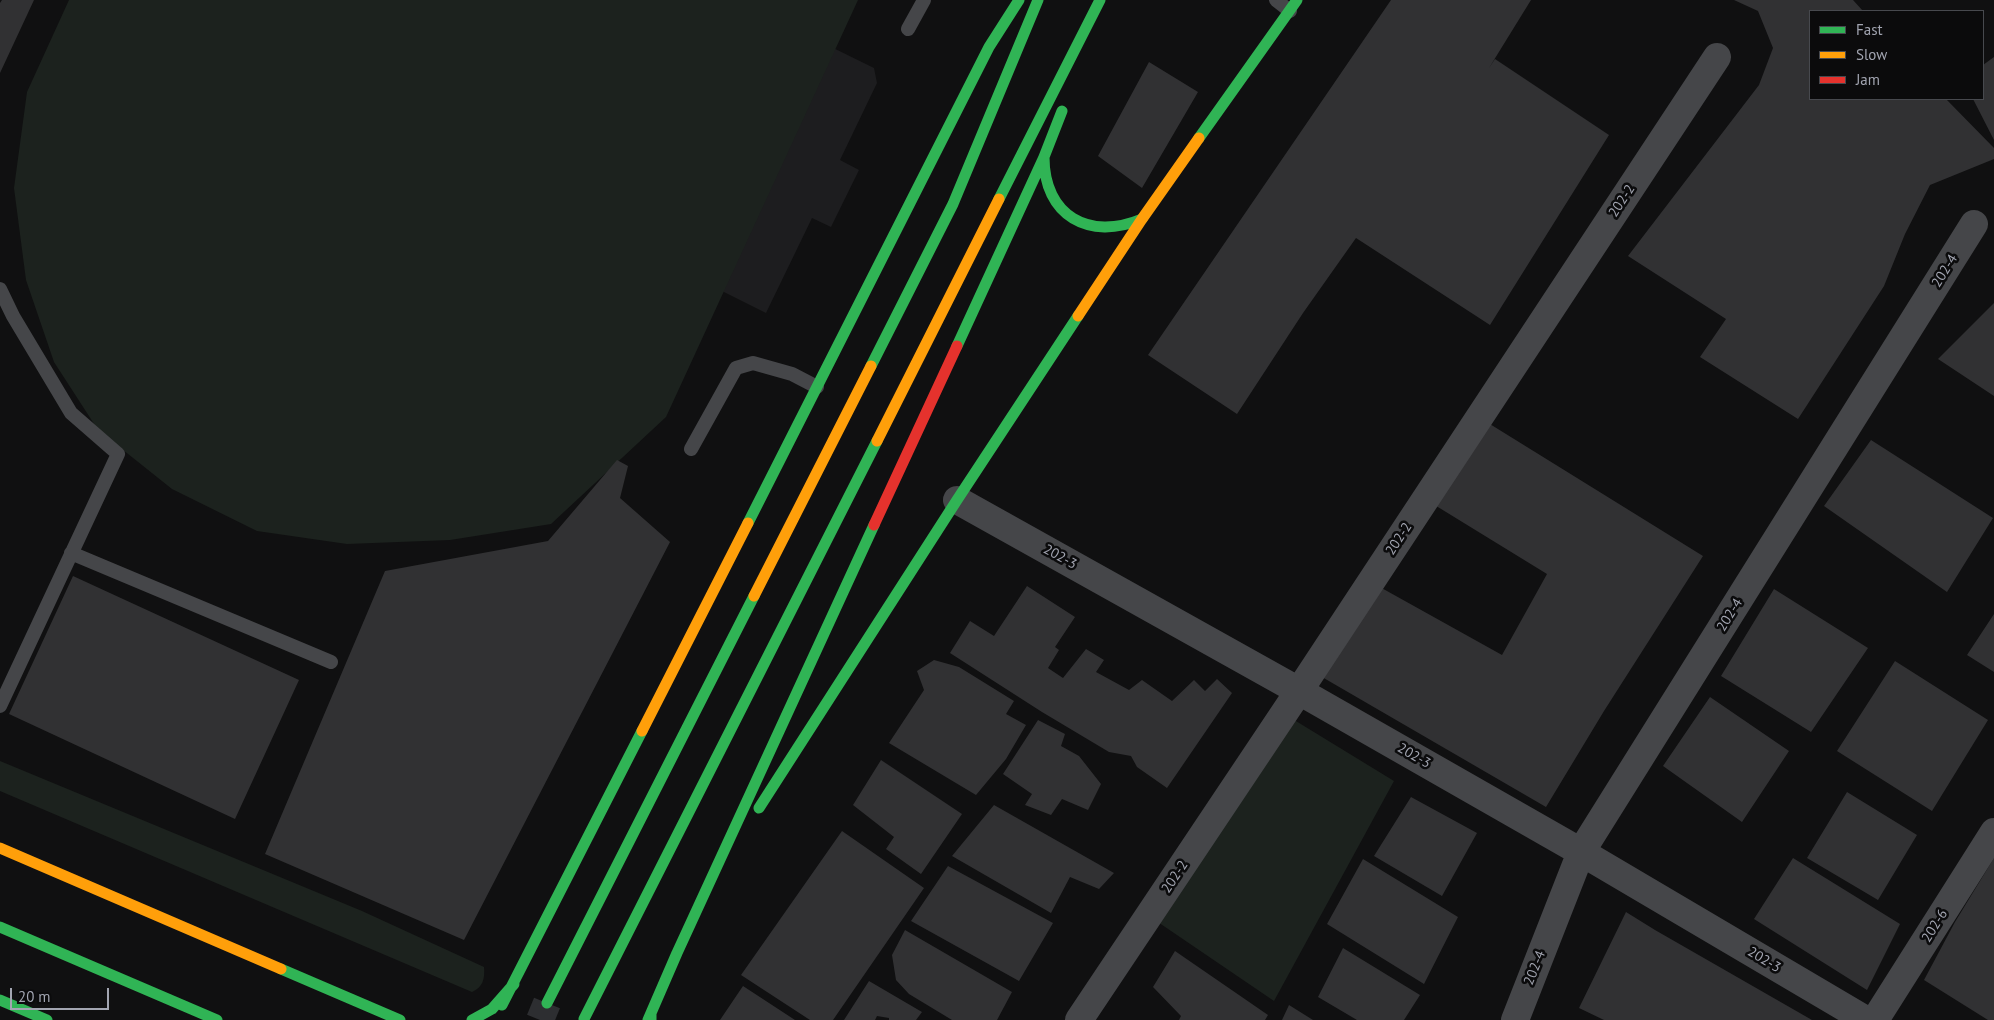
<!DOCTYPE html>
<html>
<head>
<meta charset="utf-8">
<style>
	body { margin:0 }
	#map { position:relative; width:1994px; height:1020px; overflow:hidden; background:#101011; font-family:"PT Sans",sans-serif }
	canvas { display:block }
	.legend { position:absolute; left:1809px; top:10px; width:175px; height:90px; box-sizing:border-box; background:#0b0b0c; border:1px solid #47494e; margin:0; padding:6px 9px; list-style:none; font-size:15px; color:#a2a5b1 }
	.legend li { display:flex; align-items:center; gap:10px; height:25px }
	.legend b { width:25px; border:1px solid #47494e }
	.scale { position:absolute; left:10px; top:988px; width:99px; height:22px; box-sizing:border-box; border:2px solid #a2a5b1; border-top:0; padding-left:6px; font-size:15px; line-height:18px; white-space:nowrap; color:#a2a5b1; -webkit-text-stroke:4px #0b0b0c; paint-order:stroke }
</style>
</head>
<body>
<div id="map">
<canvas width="1994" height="1020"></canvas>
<ul class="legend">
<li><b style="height:6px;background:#30b455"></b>Fast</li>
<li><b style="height:6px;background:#ff9f0a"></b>Slow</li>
<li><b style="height:6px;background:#e5322d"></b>Jam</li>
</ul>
<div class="scale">20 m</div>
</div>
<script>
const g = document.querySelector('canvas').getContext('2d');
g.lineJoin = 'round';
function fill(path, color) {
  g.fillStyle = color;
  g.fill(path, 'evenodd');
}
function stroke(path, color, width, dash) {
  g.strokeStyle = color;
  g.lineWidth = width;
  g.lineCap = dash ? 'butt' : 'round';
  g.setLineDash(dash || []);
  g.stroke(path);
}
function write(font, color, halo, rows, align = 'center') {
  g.font = font + ' "PT Sans",sans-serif';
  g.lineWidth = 5;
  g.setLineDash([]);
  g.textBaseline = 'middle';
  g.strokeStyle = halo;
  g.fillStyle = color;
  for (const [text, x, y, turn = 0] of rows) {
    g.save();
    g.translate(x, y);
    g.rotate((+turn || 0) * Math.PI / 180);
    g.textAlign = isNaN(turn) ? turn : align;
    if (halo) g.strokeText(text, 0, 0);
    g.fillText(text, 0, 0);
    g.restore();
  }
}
fill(new Path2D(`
	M819 41 874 68 877 83 840 160 859 170 831 227 812 218 766 313 702 281Z`), '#1d1d1f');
fill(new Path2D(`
	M69 0H858L666 417 551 524 450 540 347 544 257 531 172 489 98 430 54 362 26 280 14 188 27 92Z
	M1291 718 1394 781 1274 1001 1149 916Z
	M0 761 362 911 484 967C485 979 483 987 472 992L0 791Z`), '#1c221e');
fill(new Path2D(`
	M2 0H34L0 73V3Z
	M1391 0H1531L1489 68 1495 59 1609 135 1490 325 1356 238 1303 313 1237 414 1148 355Z
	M1734 0H1853L1863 11H1810V99H1946L1994 148V159L1930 185 1905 234 1884 286 1798 419 1700 357 1726 319 1628 256 1759 85 1773 48 1758 11Z
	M1994 57V140L1973 99H1983V65Z
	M1149 62 1198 92 1142 188 1098 156Z
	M1994 303V396L1938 359Z
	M1485 421 1703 556 1604 711 1546 807 1322 677 1378 586 1502 655 1547 574 1433 504Z
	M1871 440 1993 518 1947 592 1824 506Z
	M617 460 628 466 620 498 670 542 464 940 265 854 385 571 548 541Z
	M73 576 299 680 235 819 9 714Z
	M1027 586 1075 617 1055 647 1059 650 1048 668 1063 678 1086 649 1104 660 1096 672 1129 690 1142 680 1172 701 1194 680 1205 691 1217 679 1232 693 1167 788 1137 767 1131 756 1109 752 1042 712 950 653 970 621 994 636Z
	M1774 589 1868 648 1811 732 1721 676Z
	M1994 614V672L1967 655Z
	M934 660 959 667 1014 701 1006 714 1026 725 1006 759 976 795 889 743 924 690 917 671Z
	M1895 661 1988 720 1932 811 1837 751Z
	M1710 697 1789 751 1742 822 1663 766Z
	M1038 720 1065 734 1061 746 1079 756 1101 784 1088 810 1062 799 1051 815 1025 805 1032 794 1003 774Z
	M881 760 962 814 921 874 886 849 894 837 853 805Z
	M1847 792 1917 835 1878 900 1807 858Z
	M1411 797 1477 833 1442 896 1374 856Z
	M994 805 1114 873 1099 889 1070 877 1051 913 952 856Z
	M842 831 924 888 833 1020H810L741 975Z
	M1793 858 1900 924 1867 990 1754 919Z
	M1994 858V1020H1988L1924 980 1955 922Z
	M1363 859 1458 917 1424 984 1327 924Z
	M948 866 1053 923 1019 981 911 921Z
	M1626 912 1655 930 1812 1020H1604L1579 1008Z
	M905 930 1012 992 997 1020H952L909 994 896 980 892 955Z
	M1343 948 1420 995 1404 1020H1357L1318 997Z
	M1175 951 1268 1015 1265 1020H1179L1181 1016 1153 987Z
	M869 981 922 1012 916 1020H889V1018L877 1016 875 1020H844Z
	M743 986 795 1020H720Z
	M1289 1005 1313 1020H1282Z`), '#313133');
stroke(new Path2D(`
	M540 1020 547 1003`), '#2d2e31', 28, [28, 14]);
stroke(new Path2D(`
	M1276 0 1290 11
	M908 29 924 0
	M0 289 13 316 71 413 118 454 0 706
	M691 449 736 368 753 363 792 374 817 387
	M71 553 331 662`), '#454649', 14);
stroke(new Path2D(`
	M957 500 1299 691 1581 852 1866 1020
	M1079 1020 1299 691 1717 57
	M1515 1020 1581 852 1974 224
	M1875 1020 1994 832`), '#454649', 28);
stroke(new Path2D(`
	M1199 138 1297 0
	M1044 157C1044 216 1089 241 1142 219
	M999 199 1100 0
	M957 346 1044 157 1062 111
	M871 366 953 204 1038 0
	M748 523 989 47 1019 0
	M759 808 957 500 1078 316
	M0 927 217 1020
	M281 969 400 1020
	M0 1000 47 1020
	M547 1003 754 596
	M502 1005 642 731
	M651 1014V1020
	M584 1019 877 441
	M472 1020 492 1009 514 984
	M648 1020 677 953 874 525`), '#30b455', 11);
stroke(new Path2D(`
	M1078 316 1142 219 1199 138
	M877 441 999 199
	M754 596 871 366
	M642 731 748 523
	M0 848 281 969`), '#ff9f0a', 11);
stroke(new Path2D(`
	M874 525 957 346`), '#e5322d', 11);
write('14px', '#a2a5b1', '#0b0b0c', [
	["202-2",1622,201,-57],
	["202-4",1945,271,-58],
	["202-2",1399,539,-57],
	["202-3",1060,557,29],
	["202-4",1730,615,-58],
	["202-3",1414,756,30],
	["202-2",1175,877,-56],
	["202-6",1935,926,-58],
	["202-3",1764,960,31],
	["202-4",1535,968,-68]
]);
</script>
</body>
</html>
